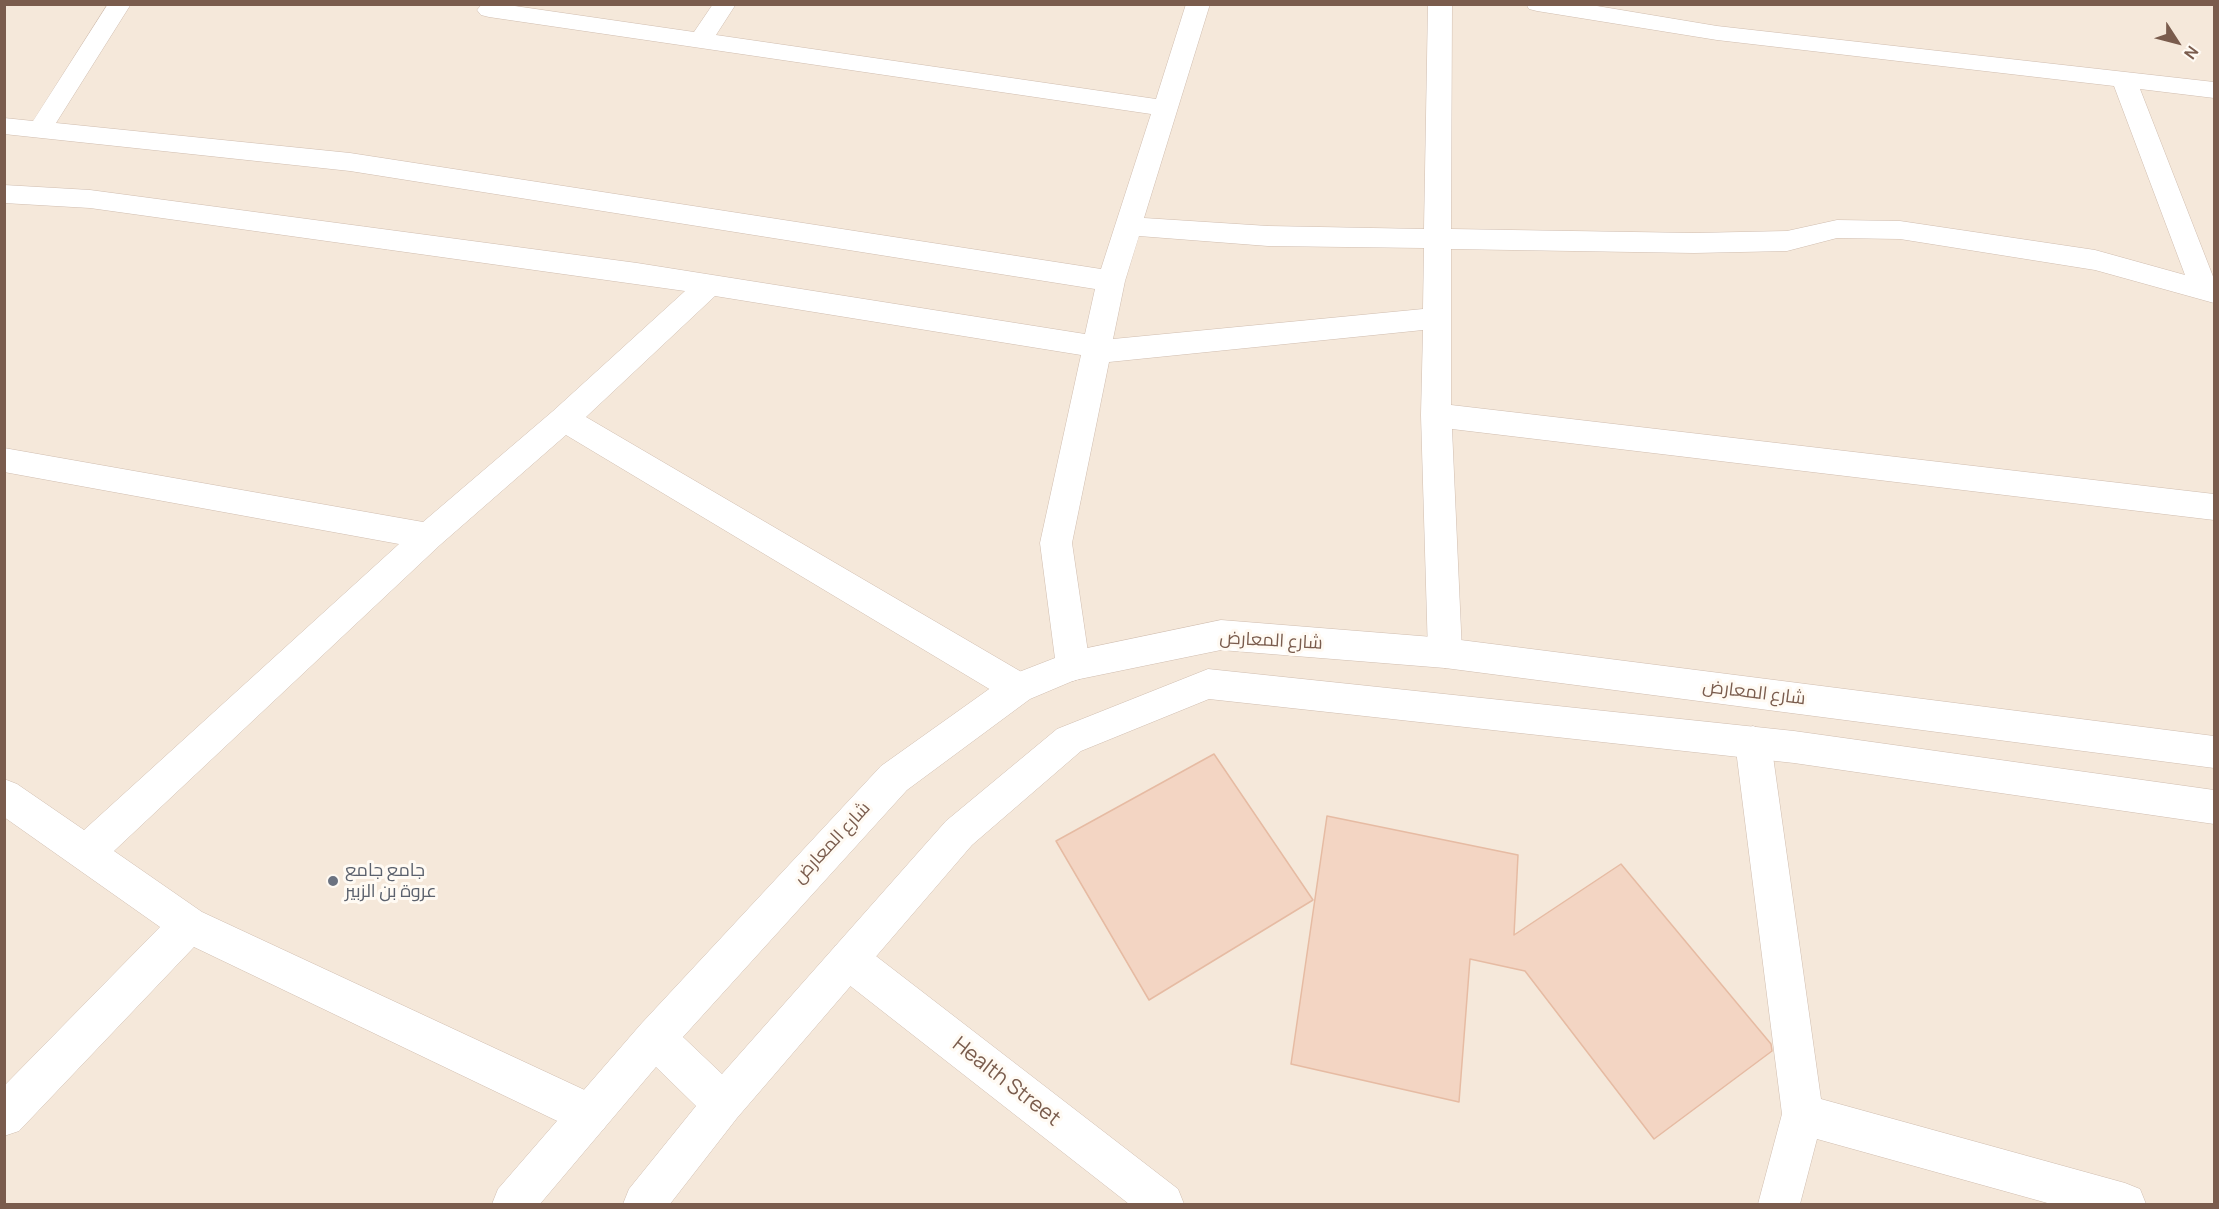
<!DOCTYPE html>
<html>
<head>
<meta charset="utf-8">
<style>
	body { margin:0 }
	#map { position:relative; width:2219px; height:1209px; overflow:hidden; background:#fdf6ec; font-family:Manrope,sans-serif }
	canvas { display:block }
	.frame { position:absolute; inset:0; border:6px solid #7a5c4d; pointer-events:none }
	.north { position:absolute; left:2147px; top:12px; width:60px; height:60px; -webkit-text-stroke:4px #fffaf3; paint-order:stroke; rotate:126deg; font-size:16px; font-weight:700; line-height:24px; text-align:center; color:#7a5c4d }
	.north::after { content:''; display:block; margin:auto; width:21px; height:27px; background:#7a5c4d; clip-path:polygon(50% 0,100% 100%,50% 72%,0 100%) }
</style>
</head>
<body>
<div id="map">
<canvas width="2219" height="1209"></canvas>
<div class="frame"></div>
<div class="north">N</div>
</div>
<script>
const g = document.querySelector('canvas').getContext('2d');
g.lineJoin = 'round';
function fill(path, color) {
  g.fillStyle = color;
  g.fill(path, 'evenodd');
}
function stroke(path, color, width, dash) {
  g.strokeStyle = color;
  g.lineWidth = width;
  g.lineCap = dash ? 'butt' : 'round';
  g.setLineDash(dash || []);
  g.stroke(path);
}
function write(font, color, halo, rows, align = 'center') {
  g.font = font + ' Manrope,Cairo,sans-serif';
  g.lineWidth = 6;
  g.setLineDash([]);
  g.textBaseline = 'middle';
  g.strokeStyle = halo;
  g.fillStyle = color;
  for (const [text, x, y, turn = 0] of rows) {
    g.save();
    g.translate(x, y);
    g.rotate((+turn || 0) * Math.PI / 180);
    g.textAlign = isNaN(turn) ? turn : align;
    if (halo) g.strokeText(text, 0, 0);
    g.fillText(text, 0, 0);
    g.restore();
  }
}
fill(new Path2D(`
	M5 5H2214V1204H5Z`), '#f5e8da');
const building = new Path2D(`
	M1214 754 1313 900 1149 1000 1056 841Z
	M1327 816 1518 855 1514 935 1621 864 1771 1044 1772 1051 1654 1139 1525 971 1470 959 1459 1102 1291 1064Z`);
fill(building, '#f3d5c3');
stroke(building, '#e6bba3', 1.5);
const minor = new Path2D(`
	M108 4H131L56 123 350 153 1101 269 1151 114 489 17 481 15 477 10 482 4H501L694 32 713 4H736L716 35 1156 99 1186 4H1210L1144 218 1268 226 1424 229 1428 4H1452L1451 229 1694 233 1787 231 1837 220 1900 221 2095 250 2185 275 2114 86 1717 40 1537 11 1529 9 1526 4H1585L1717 26 2214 82V98L2140 89 2214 279V303L2095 270 1900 239 1837 238 1787 251 1694 253 1451 249V405L2214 494V520L1452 429 1462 653 1457 663 1445 668 1433 663 1428 653 1421 415 1423 330 1109 362 1072 543 1090 666 1085 677 1073 681 1061 677 1056 666 1040 543 1081 355 715 296 586 417 1030 677 1035 688 1030 699 1018 703 1006 699 566 435 440 545 114 851 202 912 604 1099 610 1114 604 1129 589 1135 574 1129 194 947 19 1131 4 1136V1086L160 927 4 817V779L17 784 84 830 399 544 4 472V448L423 522 553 411 685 291 90 208 4 203V185L90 190 637 263 1085 334 1095 289 350 171 4 134V118L33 121ZM1139 236 1268 246 1424 248 1423 309 1113 339 1125 281Z
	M1753 726 1765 731 1771 742 1821 1099 2125 1183 2140 1189 2146 1204H2051L1817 1139 1800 1204H1758L1782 1114 1735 742 1741 731Z
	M849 941 863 946 1178 1189 1184 1204H1129L835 974 830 960 835 946Z`);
const tertiary = new Path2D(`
	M1221 620 1445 638 2214 736V768L1445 668 1221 650 1075 680 1030 699 907 790 683 1037 722 1074 946 821 1057 729 1208 669 1794 731 2214 790V824L1794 763 1209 699 1081 751 972 845 737 1118 670 1204H623L629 1189 696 1106 656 1067 540 1204H492L498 1189 641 1024 881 766 1006 677 1073 651Z`);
stroke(minor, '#d1beb0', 1);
stroke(tertiary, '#d1beb0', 1);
fill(minor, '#fff');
fill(tertiary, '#fff');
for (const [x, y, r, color] of [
	[333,881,6,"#6b7280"]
]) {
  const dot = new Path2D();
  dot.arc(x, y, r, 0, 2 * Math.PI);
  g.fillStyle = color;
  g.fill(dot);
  stroke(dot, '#fffaf3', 2);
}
write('18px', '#7a5c4d', '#fffaf3', [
	["شارع المعارض",1271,641,3],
	["شارع المعارض",1754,693,7],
	["شارع المعارض",832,843,-47]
]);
write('18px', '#5b616d', '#fffaf3', [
	["جامع جامع",345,871],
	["عروة بن الزبير",345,892]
], 'left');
write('21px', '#7a5c4d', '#fffaf3', [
	["Health Street",1006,1082,38]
]);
</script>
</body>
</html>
